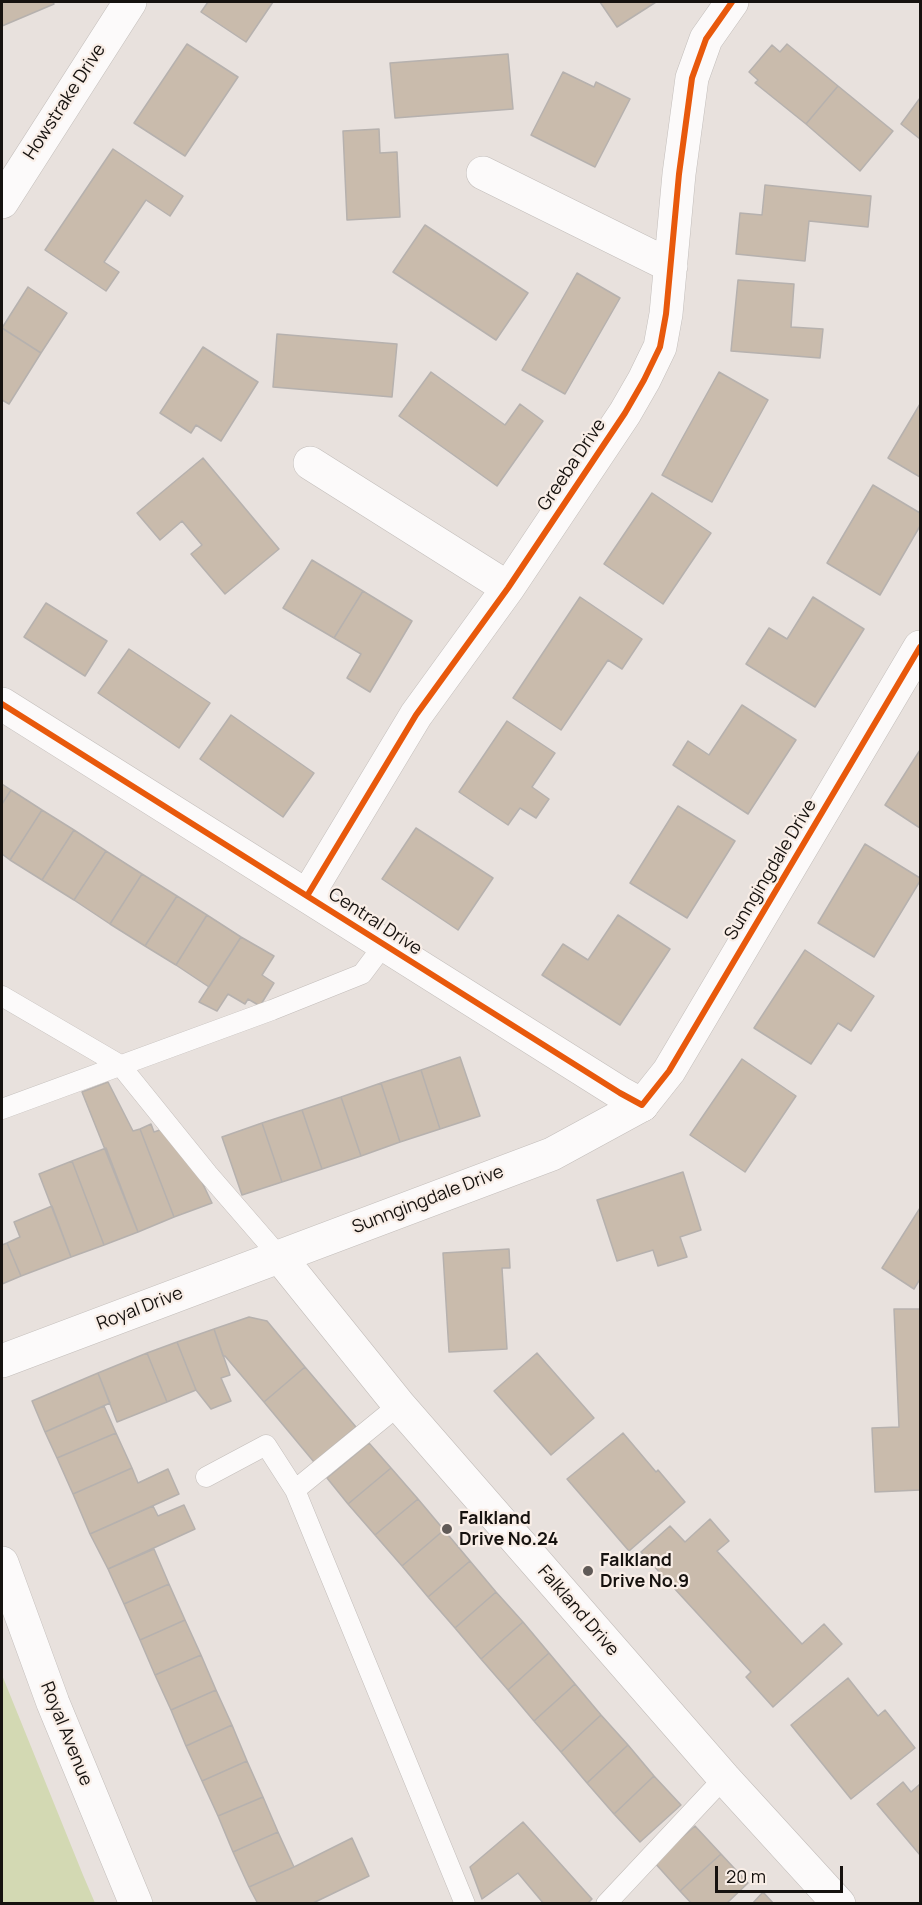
<!DOCTYPE html>
<html>
<head>
<meta charset="utf-8">
<style>
	body { margin:0 }
	#map { position:relative; width:922px; height:1905px; overflow:hidden; background:#e8e1dd; font-family:Manrope,sans-serif }
	canvas { display:block }
	.frame { position:absolute; inset:0; border:3px solid #16120f; pointer-events:none }
	.scale { position:absolute; left:715px; top:1866px; width:128px; height:27px; box-sizing:border-box; border:3px solid #16120f; border-top:0; padding-left:8px; font-size:18px; line-height:21px; white-space:nowrap; color:#16120f; -webkit-text-stroke:4px #f9eee7; paint-order:stroke }
</style>
</head>
<body>
<div id="map">
<canvas width="922" height="1905"></canvas>
<div class="frame"></div>
<div class="scale">20 m</div>
</div>
<script>
const g = document.querySelector('canvas').getContext('2d');
g.lineJoin = 'round';
function fill(path, color) {
  g.fillStyle = color;
  g.fill(path, 'evenodd');
}
function stroke(path, color, width, dash) {
  g.strokeStyle = color;
  g.lineWidth = width;
  g.lineCap = dash ? 'butt' : 'round';
  g.setLineDash(dash || []);
  g.stroke(path);
}
function write(font, color, halo, rows, align = 'center') {
  g.font = font + ' Manrope,sans-serif';
  g.lineWidth = 4.5;
  g.setLineDash([]);
  g.textBaseline = 'middle';
  g.strokeStyle = halo;
  g.fillStyle = color;
  for (const [text, x, y, turn = 0] of rows) {
    g.save();
    g.translate(x, y);
    g.rotate((+turn || 0) * Math.PI / 180);
    g.textAlign = isNaN(turn) ? turn : align;
    if (halo) g.strokeText(text, 0, 0);
    g.fillText(text, 0, 0);
    g.restore();
  }
}
fill(new Path2D(`
	M2 1675 83 1875 95 1903H2Z`), '#d3d9b3');
const building = new Path2D(`
	M2 2H53L54 4 2 26Z
	M208 2H273L246 42 201 12Z
	M600 2H656L617 27Z
	M187 44 238 77 185 156 134 123Z
	M787 44 838 86 806 124 755 83 758 80 749 72 772 45 780 52Z
	M508 54 513 109 395 118 390 63Z
	M563 72 594 87 596 82 630 99 595 167 531 135Z
	M838 86 893 131 860 171 806 124Z
	M920 98V139L901 124Z
	M379 129 380 153 397 152 400 217 347 220 343 131Z
	M113 149 183 196 170 216 146 200 104 262 119 272 106 291 45 250Z
	M765 185 871 196 868 227 809 221 805 261 736 254 740 213 762 215Z
	M425 225 528 293 496 340 393 272Z
	M577 273 620 298 565 394 522 370Z
	M738 280 794 284 791 327 823 329 820 358 731 351Z
	M28 287 67 313 41 353 2 328Z
	M2 328 41 353 9 404 2 400Z
	M277 334 397 344 392 397 273 387Z
	M203 347 258 382 221 441 196 425 191 433 160 413Z
	M431 372 505 425 520 404 543 421 497 486 399 416Z
	M719 372 768 400 712 502 662 475Z
	M920 404V477L888 458Z
	M203 458 279 549 225 594 191 554 202 545 182 521 160 540 137 513Z
	M873 485 920 513V526L880 595 827 563Z
	M652 493 711 533 663 604 604 564Z
	M312 560 363 591 334 638 283 608Z
	M363 591 412 621 370 692 347 678 361 654 334 638Z
	M580 597 642 639 622 669 608 660 561 730 513 698Z
	M813 597 864 629 815 707 746 664 769 628 787 639Z
	M46 603 107 641 85 676 24 637Z
	M129 649 210 703 179 748 98 693Z
	M742 705 796 740 748 814 673 765 688 741 709 755Z
	M231 715 314 773 283 817 200 759Z
	M507 721 555 753 532 787 549 799 536 818 520 808 508 825 459 792Z
	M920 750V828L885 805Z
	M2 784 11 790 2 804Z
	M11 790 42 810 10 860 2 854V804Z
	M678 806 735 841 687 918 630 883Z
	M42 810 74 830 42 880 10 860Z
	M416 828 493 878 458 930 382 879Z
	M74 830 106 851 74 900 42 880Z
	M865 844 920 878V881L874 957 818 923Z
	M106 851 142 874 110 924 74 900Z
	M142 874 177 896 145 946 110 924Z
	M177 896 207 915 176 965 145 946Z
	M207 915 241 937 209 987 176 965Z
	M618 915 670 949 620 1025 542 975 563 944 588 960Z
	M241 937 274 956 262 975 274 983 260 1006 248 999 245 1004 228 994 217 1011 199 1002Z
	M805 950 874 996 851 1031 838 1023 811 1064 754 1028Z
	M460 1057 480 1116 440 1129 421 1070Z
	M742 1059 796 1096 745 1172 690 1135Z
	M421 1070 440 1129 400 1142 381 1083Z
	M108 1082 133 1131 140 1129 174 1217 138 1232 82 1092Z
	M381 1083 400 1142 361 1156 341 1097Z
	M341 1097 361 1156 322 1169 302 1110Z
	M302 1110 322 1169 282 1182 262 1123Z
	M262 1123 282 1182 242 1195 222 1137Z
	M151 1124 154 1132 163 1129 200 1178 212 1203 174 1217 140 1129Z
	M106 1148 138 1232 104 1245 72 1161Z
	M72 1161 104 1245 71 1257 39 1174Z
	M683 1172 701 1230 680 1237 687 1257 658 1266 653 1250 617 1261 597 1200Z
	M52 1206 71 1257 21 1276 7 1243 20 1237 14 1222Z
	M920 1208V1279L914 1289 882 1268Z
	M7 1243 21 1276 2 1284V1245Z
	M509 1249 510 1268H502L507 1349 449 1352 443 1253Z
	M894 1309H920V1490L875 1492 872 1428 899 1427Z
	M249 1317 267 1321 305 1367 264 1402 225 1356H223L214 1329Z
	M214 1329 230 1375 221 1378 231 1401 211 1409 196 1390 177 1342Z
	M177 1342 196 1390 167 1402 147 1353Z
	M147 1353 167 1402 117 1422 98 1373Z
	M537 1353 594 1418 551 1455 494 1391Z
	M305 1367 356 1427 314 1462 264 1402Z
	M98 1373 110 1403 45 1432 32 1401Z
	M104 1406 116 1433 57 1458 45 1432Z
	M116 1433 132 1468 73 1494 57 1458Z
	M623 1433 656 1472 658 1470 685 1502 629 1551 567 1479Z
	M369 1443 391 1468 348 1504 327 1478Z
	M132 1468 138 1483 168 1469 179 1494 90 1534 73 1494Z
	M391 1468 418 1499 375 1535 348 1504Z
	M418 1499 444 1530 402 1566 375 1535Z
	M184 1505 195 1529 108 1569 90 1534 153 1506 158 1516Z
	M710 1519 729 1541 717 1551 802 1644 824 1624 842 1644 773 1707 746 1677 751 1672 641 1552 670 1526 685 1542Z
	M444 1530 470 1561 428 1597 402 1566Z
	M154 1549 169 1584 124 1604 108 1569Z
	M470 1561 496 1592 455 1628 428 1597Z
	M169 1584 185 1620 140 1640 124 1604Z
	M496 1592 523 1622 481 1659 455 1628Z
	M185 1620 201 1655 155 1675 140 1640Z
	M523 1622 549 1653 508 1690 481 1659Z
	M549 1653 575 1684 534 1721 508 1690Z
	M201 1655 216 1690 171 1710 155 1675Z
	M848 1678 878 1716 885 1710 915 1748 851 1799 791 1725Z
	M575 1684 601 1715 561 1752 534 1721Z
	M216 1690 232 1725 186 1746 171 1710Z
	M601 1715 628 1745 587 1783 561 1752Z
	M232 1725 247 1761 202 1781 186 1746Z
	M628 1745 654 1776 614 1814 587 1783Z
	M247 1761 263 1797 218 1816 202 1781Z
	M654 1776 681 1805 640 1842 614 1814Z
	M903 1782 911 1792 920 1784V1855L877 1804Z
	M263 1797 278 1832 233 1852 218 1816Z
	M523 1822 592 1899 587 1904H544L518 1873 482 1899 470 1867Z
	M695 1826 721 1854 680 1891 654 1862Z
	M278 1832 294 1867 249 1887 233 1852Z
	M352 1838 369 1876 311 1904H258L249 1887 294 1867Z
	M721 1854 748 1883 726 1904H692L680 1891Z
	M763 1892 774 1904H752Z`);
fill(building, '#c9bbac');
stroke(building, '#b6b1ae', 1.5);
const service = new Path2D(`
	M2 996 120 1065 208 1174 279 1256
	M2 1109 272 1010 362 974 383 946
	M399 1405 295 1490 465 1904
	M206 1477 266 1445 295 1490
	M606 1904 724 1778`);
const minor = new Path2D(`
	M483 173 671 266
	M2 202 130 2
	M310 463 508 588
	M2 704 620 1093 642 1105
	M307 896 416 715 508 588 625 413 644 380 660 347 666 314 679 174 692 78 706 39 732 2`);
const tertiary = new Path2D(`
	M642 1105 669 1071 920 647`);
const secondary = new Path2D(`
	M279 1256 399 1405 724 1778 839 1904
	M2 1361 552 1154 642 1105`);
const primary = new Path2D(`
	M2 1563 53 1703 136 1904`);
stroke(service, '#c2bdba', 21);
stroke(minor, '#c2bdba', 34);
stroke(tertiary, '#c2bdba', 34);
stroke(secondary, '#c2bdba', 34);
stroke(primary, '#c2bdba', 34);
stroke(service, '#fcfafa', 20);
stroke(minor, '#fcfafa', 33);
stroke(tertiary, '#fcfafa', 33);
stroke(secondary, '#fcfafa', 33);
stroke(primary, '#fcfafa', 33);
stroke(new Path2D(`
	M2 704 620 1093 642 1105 669 1071 920 647
	M307 896 416 715 508 588 625 413 644 380 660 347 666 314 679 174 692 78 706 39 732 2`), '#e8590c', 6);
for (const [x, y, r, color] of [
	[447,1529,6,"#605a57"],
	[588,1571,6,"#605a57"]
]) {
  const dot = new Path2D();
  dot.arc(x, y, r, 0, 2 * Math.PI);
  g.fillStyle = color;
  g.fill(dot);
  stroke(dot, '#f9eee7', 2);
}
write('18px', '#16120f', '#f9eee7', [
	["Howstrake Drive",65,102,-57],
	["Greeba Drive",572,465,-56],
	["Sunngingdale Drive",771,870,-59],
	["Central Drive",375,922,33],
	["Sunngingdale Drive",428,1200,-21],
	["Royal Drive",140,1309,-21],
	["Falkland Drive",578,1611,49],
	["Royal Avenue",66,1734,68]
]);
write('bold 18px', '#16120f', '#f9eee7', [
	["Falkland",459,1519],
	["Drive No.24",459,1540],
	["Falkland",600,1561],
	["Drive No.9",600,1582]
], 'left');
</script>
</body>
</html>
